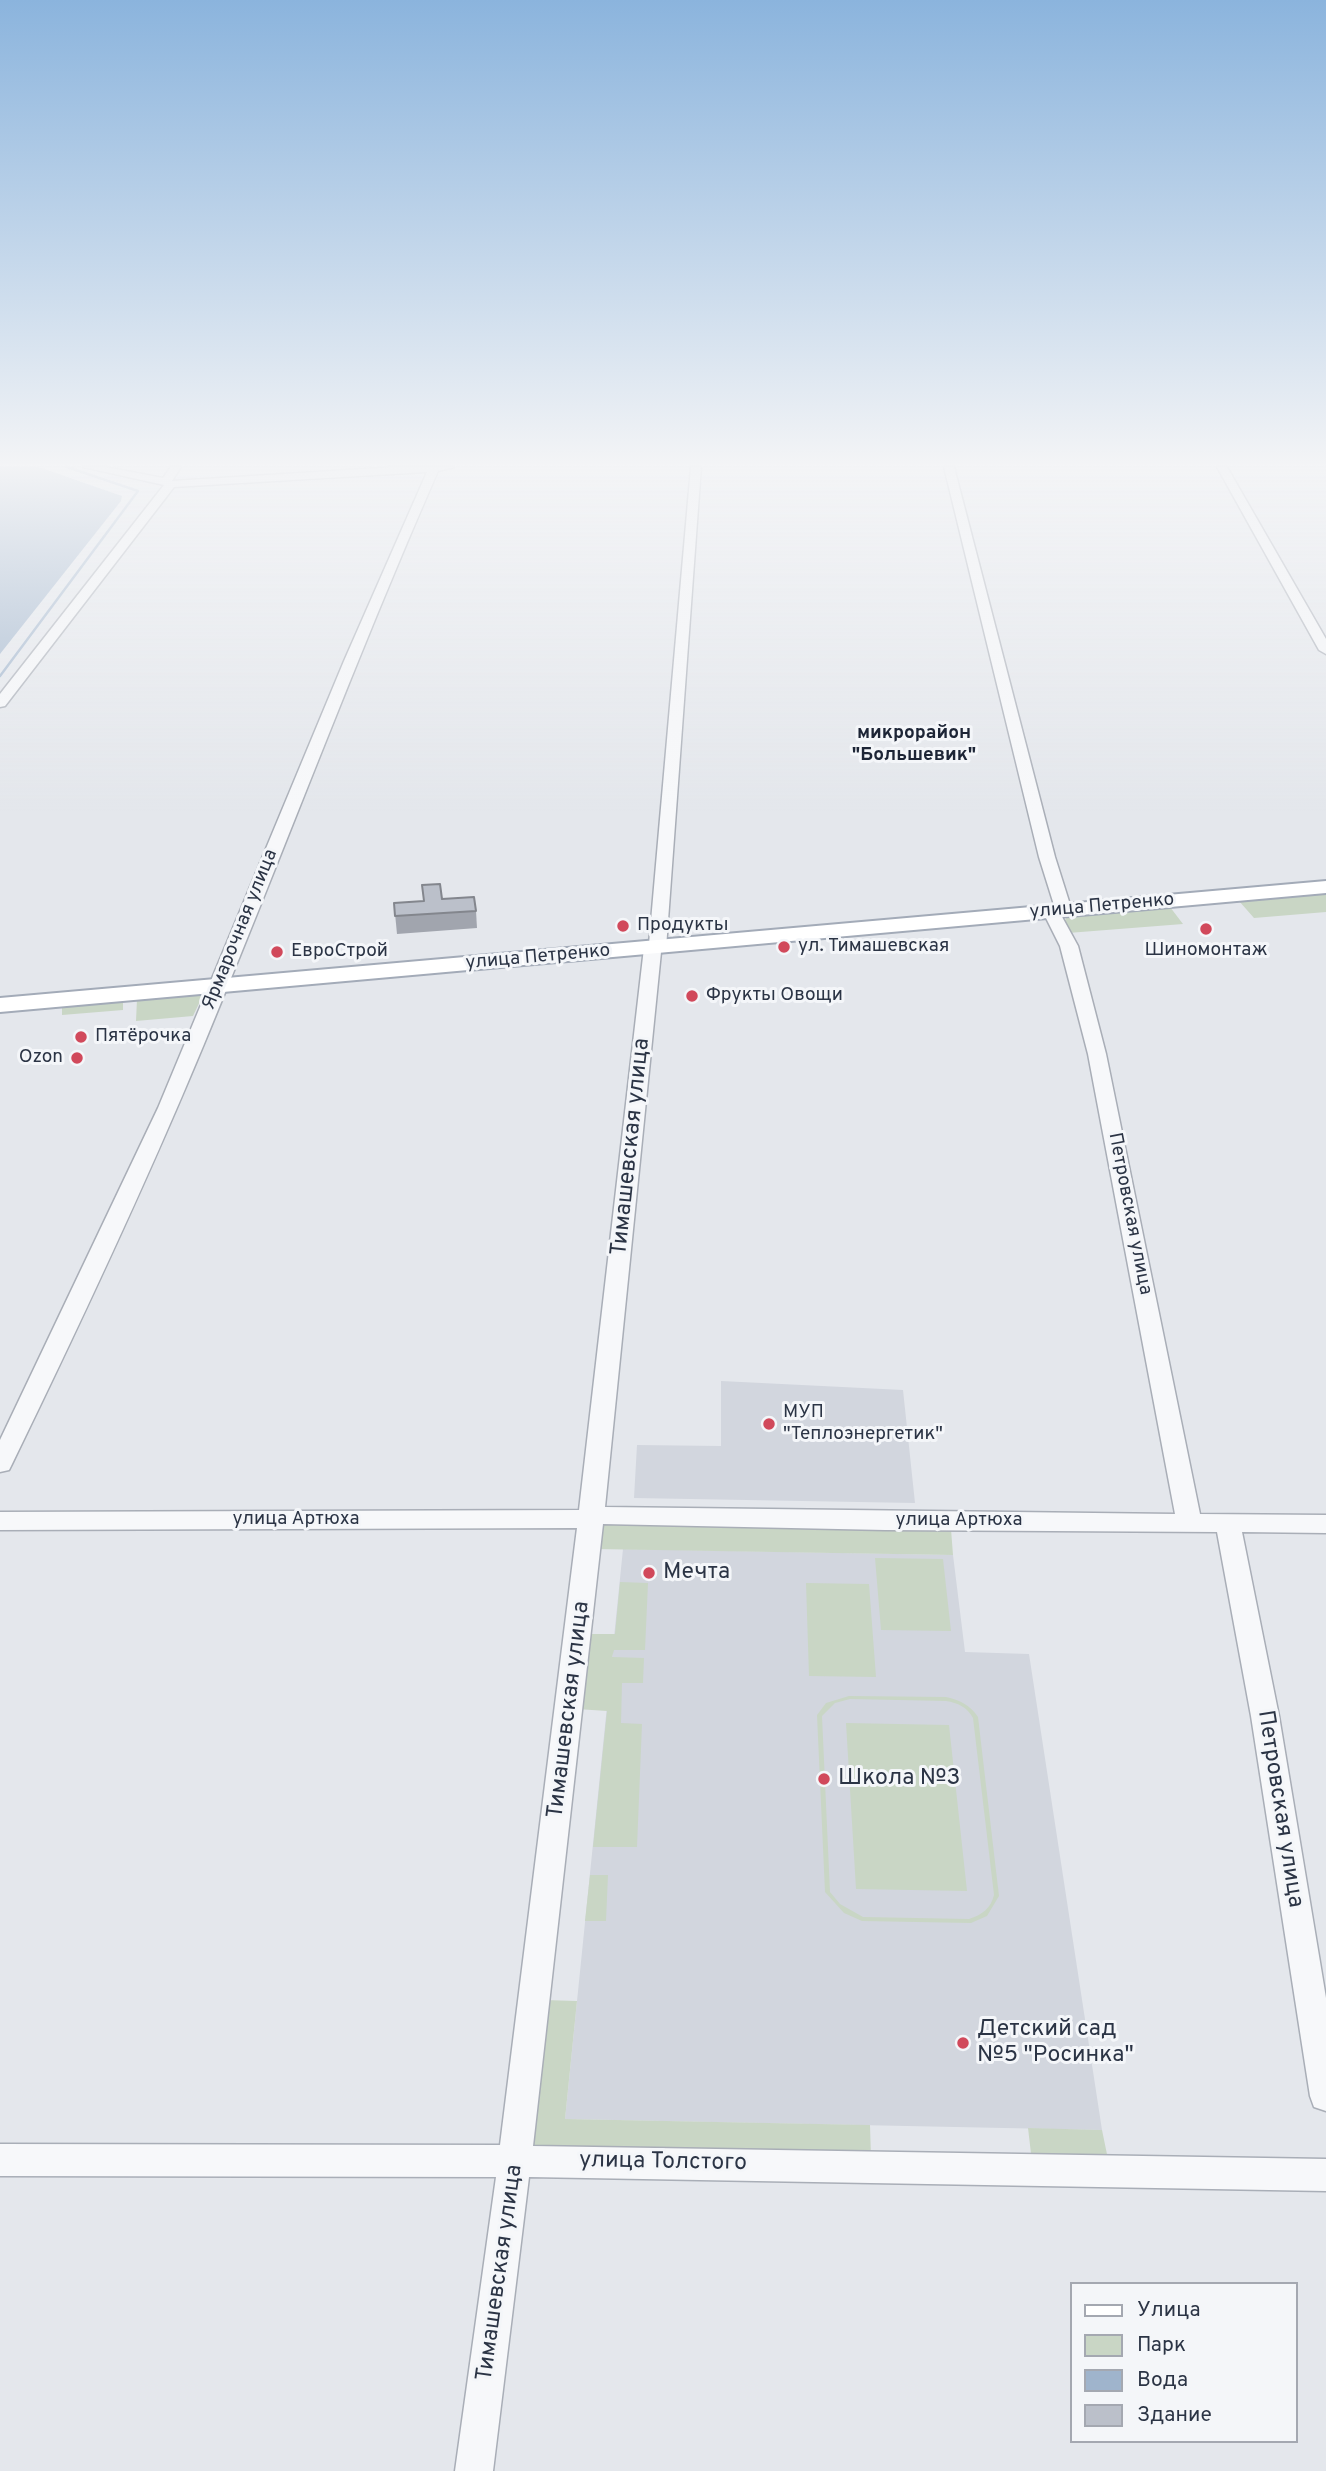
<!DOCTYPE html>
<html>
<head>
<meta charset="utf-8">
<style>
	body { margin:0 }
	#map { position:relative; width:1326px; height:2471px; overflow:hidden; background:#e4e7ec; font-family:Overpass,sans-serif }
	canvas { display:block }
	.legend { position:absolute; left:1070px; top:2282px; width:228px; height:161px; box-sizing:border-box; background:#f4f6f9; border:2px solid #a4a8b1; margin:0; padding:9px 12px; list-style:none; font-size:21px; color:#2b3445 }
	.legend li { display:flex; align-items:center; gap:14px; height:35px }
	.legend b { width:35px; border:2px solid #a4a8b1 }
</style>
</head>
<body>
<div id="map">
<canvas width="1326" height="2471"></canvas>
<ul class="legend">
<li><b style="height:9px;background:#fff"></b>Улица</li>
<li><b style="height:19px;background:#c9d6c5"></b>Парк</li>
<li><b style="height:19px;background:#9fb4cc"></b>Вода</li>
<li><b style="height:19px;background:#bbc0ca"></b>Здание</li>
</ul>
</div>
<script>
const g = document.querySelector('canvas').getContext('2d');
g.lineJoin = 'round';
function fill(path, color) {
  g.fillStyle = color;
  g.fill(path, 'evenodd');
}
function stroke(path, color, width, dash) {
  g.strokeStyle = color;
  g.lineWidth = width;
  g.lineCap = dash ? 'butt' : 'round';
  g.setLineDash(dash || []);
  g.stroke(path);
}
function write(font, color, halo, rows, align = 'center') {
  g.font = font + ' Overpass,sans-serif';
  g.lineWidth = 6;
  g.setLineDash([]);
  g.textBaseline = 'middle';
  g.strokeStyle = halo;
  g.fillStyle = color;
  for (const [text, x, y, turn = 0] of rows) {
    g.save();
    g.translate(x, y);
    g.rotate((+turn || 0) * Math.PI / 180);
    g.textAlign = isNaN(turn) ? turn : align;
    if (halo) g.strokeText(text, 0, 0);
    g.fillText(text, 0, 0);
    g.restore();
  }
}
fill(new Path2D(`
	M721 1381 903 1390 915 1503 634 1498 637 1445 721 1446Z
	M623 1549 953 1555 965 1652 1029 1654 1102 2130 565 2119Z`), '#d2d6de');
fill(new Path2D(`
	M1326 892V912L1254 918 1239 901Z
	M1170 907 1183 924 1068 933 1064 922 1067 917Z
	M204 993 193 1016 136 1021 137 999Z
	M123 1000V1010L62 1015V1006Z
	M599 1522 951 1529 953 1555 595 1549Z
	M875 1558 943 1559 951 1631 881 1630Z
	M620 1582 648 1583 645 1650H614L612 1657 644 1658 643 1683H622L621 1723 642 1724 637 1847H593L607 1711 577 1709 585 1634H615Z
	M806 1583 869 1584 876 1677 809 1676Z
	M849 1696 946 1697C960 1700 970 1705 978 1717L999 1896 987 1916 971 1923 862 1921 844 1913 825 1892 817 1715 826 1703ZM850 1699 946 1701C958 1703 967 1707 973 1718L994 1895C991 1908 982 1915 969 1919L863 1917 840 1904 830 1892 822 1716 835 1703Z
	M846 1723 949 1725 967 1891 856 1889Z
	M590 1875H608L606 1921H585Z
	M544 2000 577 2001 565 2119 870 2125 871 2158 527 2150Z
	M1028 2128 1102 2130 1109 2164 1032 2162Z`), '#c9d6c5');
fill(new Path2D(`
	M0 467H39L122 496 121 501 0 654Z`), '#9fb4cc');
stroke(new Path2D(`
	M0 676 138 491 67 467`), '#9fb4cc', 2.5);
const minor = new Path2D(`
	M83 467H105L163 478 171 467H181L172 481 396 467H454L438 471C355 660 283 854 204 1044 145 1186 79 1326 12 1464L9 1470 0 1472V1440L158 1108 344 661 427 472 174 487 5 706 0 707V694L164 485Z
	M691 467H701L666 948 661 952 605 1507 1175 1514 1088 1054 1060 946 1043 912 1045 908H1055L1039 857 944 467H954L1055 857 1072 911 1070 915H1061L1078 946 1106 1054 1200 1514 1326 1515V1533L1242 1532 1279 1716 1326 1998V2111L1314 2107 1310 2096 1251 1716 1217 1532 885 1530 603 1524 533 2146 1326 2159V2191L529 2177 493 2471H455L496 2177 0 2176V2144L500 2145 577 1528 0 1530V1512L579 1510 644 948 649 944Z
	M1217 467H1227L1326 639V654L1319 650Z`);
const major = new Path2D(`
	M1326 881V893L0 1012V998Z`);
stroke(minor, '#a9aeb7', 3);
stroke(major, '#a3abb8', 4);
fill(minor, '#f7f8fa');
fill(major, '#fff');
fill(new Path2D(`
	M394 903 476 911 477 928 397 934Z`), '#a1a5ae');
const building = new Path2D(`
	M440 884 442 899 474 897 476 911 395 916 394 903 424 901 422 885Z`);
fill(building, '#bbc0ca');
stroke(building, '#83868d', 2);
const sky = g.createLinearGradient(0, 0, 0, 813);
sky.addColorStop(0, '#8bb4dd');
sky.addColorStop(0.57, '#f3f4f6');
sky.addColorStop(1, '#f3f4f600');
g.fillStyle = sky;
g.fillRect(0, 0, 1326, 813);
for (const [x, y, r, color] of [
	[623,926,7,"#d1495b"],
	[1206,929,7,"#d1495b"],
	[784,947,7,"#d1495b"],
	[277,952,7,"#d1495b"],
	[692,996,7,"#d1495b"],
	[81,1037,7,"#d1495b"],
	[77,1058,7,"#d1495b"],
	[769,1424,7,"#d1495b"],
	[649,1573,7,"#d1495b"],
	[824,1779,7,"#d1495b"],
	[963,2043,7,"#d1495b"]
]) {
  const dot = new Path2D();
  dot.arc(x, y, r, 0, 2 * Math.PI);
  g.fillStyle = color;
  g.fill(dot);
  stroke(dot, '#f4f6f9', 2.5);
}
write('bold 19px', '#1d2536', '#f4f6f9', [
	["микрорайон",914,734],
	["\"Большевик\"",914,756]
]);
write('19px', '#2b3445', '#f4f6f9', [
	["улица Петренко",1102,907,-5],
	["Ярмарочная улица",241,930,-68],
	["улица Петренко",538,958,-5],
	["Петровская улица",1129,1214,79],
	["улица Артюха",296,1520],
	["улица Артюха",959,1521]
]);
write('19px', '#2b3445', '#f4f6f9', [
	["Продукты",637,926],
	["ул. Тимашевская",798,947],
	["Шиномонтаж",1206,951,"center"],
	["ЕвроСтрой",291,952],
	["Фрукты Овощи",706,996],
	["Пятёрочка",95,1037],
	["Ozon",63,1058,"right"],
	["МУП",783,1413],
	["\"Теплоэнергетик\"",783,1435]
], 'left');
write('23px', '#2b3445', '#f4f6f9', [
	["Тимашевская улица",632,1147,-84],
	["Тимашевская улица",570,1710,-83],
	["Петровская улица",1279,1809,81],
	["улица Толстого",663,2163,1],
	["Тимашевская улица",501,2273,-82]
]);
write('23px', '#2b3445', '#f4f6f9', [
	["Мечта",663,1573],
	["Школа №3",838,1779],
	["Детский сад",977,2030],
	["№5 \"Росинка\"",977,2056]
], 'left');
</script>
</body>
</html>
